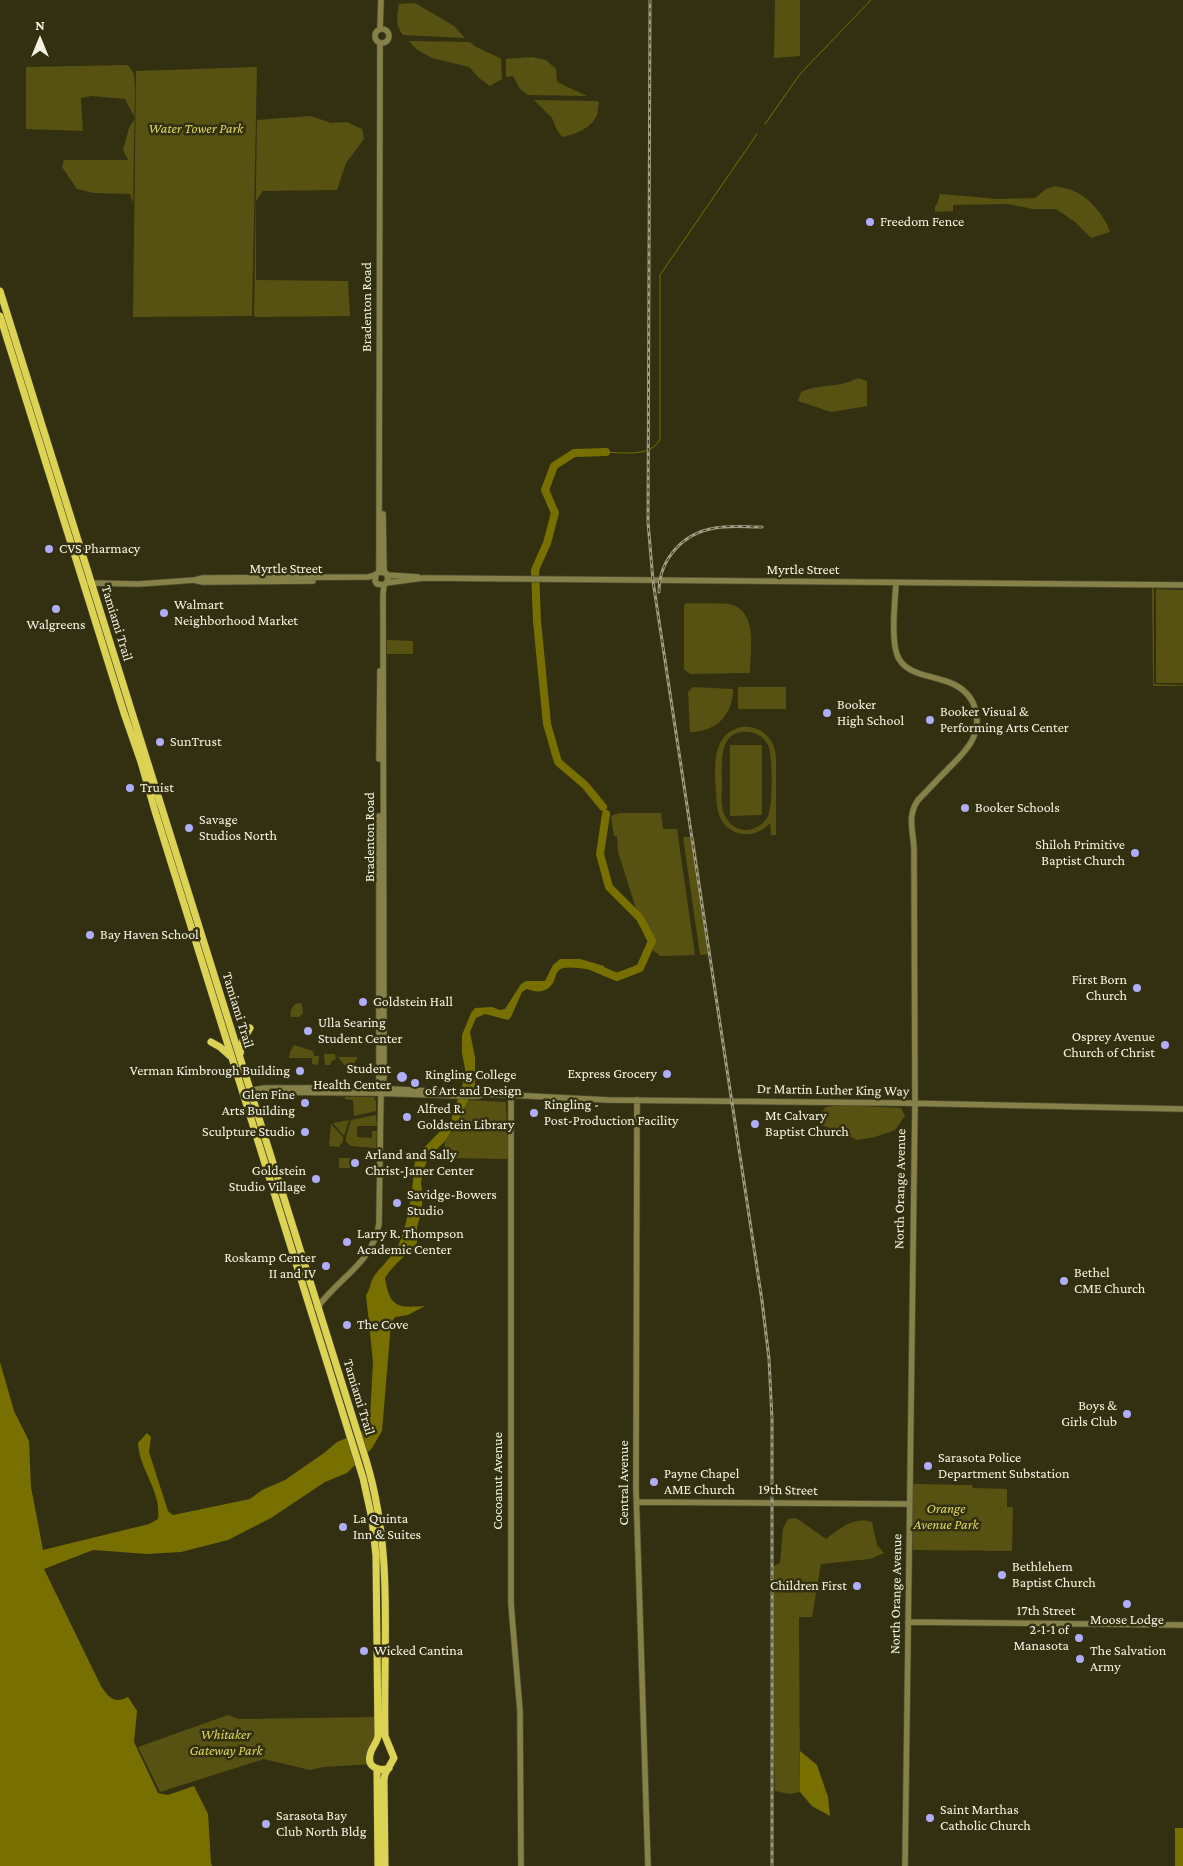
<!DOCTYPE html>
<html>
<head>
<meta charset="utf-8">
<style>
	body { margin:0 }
	#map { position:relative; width:1183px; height:1866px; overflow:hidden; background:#323011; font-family:"Crimson Pro",serif }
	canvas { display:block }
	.north { position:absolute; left:15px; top:15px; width:50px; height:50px; -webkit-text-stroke:4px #323011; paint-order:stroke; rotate:0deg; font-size:14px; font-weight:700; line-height:20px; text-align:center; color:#f5f4e2 }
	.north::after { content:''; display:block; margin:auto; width:18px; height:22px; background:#f5f4e2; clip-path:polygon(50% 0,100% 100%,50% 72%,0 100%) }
</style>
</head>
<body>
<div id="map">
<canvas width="1183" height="1866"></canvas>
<div class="north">N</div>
</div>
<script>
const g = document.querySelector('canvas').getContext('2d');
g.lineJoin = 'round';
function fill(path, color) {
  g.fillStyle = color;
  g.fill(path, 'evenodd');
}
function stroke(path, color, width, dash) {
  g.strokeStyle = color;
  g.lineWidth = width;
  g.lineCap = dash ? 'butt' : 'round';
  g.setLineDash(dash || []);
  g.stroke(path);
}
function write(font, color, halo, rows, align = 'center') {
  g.font = font + ' "Crimson Pro",serif';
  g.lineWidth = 5;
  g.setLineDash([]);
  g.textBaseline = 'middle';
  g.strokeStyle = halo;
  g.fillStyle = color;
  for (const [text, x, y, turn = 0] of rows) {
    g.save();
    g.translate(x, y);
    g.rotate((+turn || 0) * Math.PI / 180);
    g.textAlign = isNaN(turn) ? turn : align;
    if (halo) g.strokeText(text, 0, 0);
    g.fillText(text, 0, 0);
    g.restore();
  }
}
fill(new Path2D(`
	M775 0H800V56L774 58Z
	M415 3 454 26 465 38 403 35C395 26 397 15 399 4Z
	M409 41 470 42C476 49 492 53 501 59L502 79 490 86 479 78 469 67 432 58 416 49Z
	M532 57 546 60 556 69 557 82 587 96 528 95 520 89 513 76 506 77V59Z
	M128 65 134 74 135 90 133 203 130 194 94 193 77 189 62 167 64 160H128L123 150 129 128 135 118 125 99 92 96 81 98 83 131 26 129V67Z
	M257 67 252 316 133 317 136 71Z
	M534 100 596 101 599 102C598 106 598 111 597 115 592 128 574 135 562 137L557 130 552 118Z
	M311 116 331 123 347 122 362 129 364 139 346 163 337 190 263 191 256 201V280L348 281 350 316 255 317 254 315 257 120Z
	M1055 186C1063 188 1071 189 1078 193 1091 200 1106 218 1110 232L1091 238 1075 222 1056 209H1033L1008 204 953 205V211L935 212V207L937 204 940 194 998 199 1035 198 1046 189Z
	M858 378 867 381V406L831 412 798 401 801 392C821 383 837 389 858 378Z
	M1152 588H1154V684L1183 685V686H1153Z
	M1156 589 1183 590V683H1156Z
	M686 603C697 604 723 602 733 605 758 614 750 652 750 673L690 674 684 669V605Z
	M387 640 413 641V654H387Z
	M693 687 733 689C733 715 716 732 690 732L688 692Z
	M738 687H786V709H738Z
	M741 727C760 725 774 737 776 756V835H771L770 823C751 844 719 834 717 805 716 778 707 735 741 727ZM750 732C758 734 764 737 768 745 773 755 773 806 768 816 764 824 755 830 746 830 737 830 729 824 725 816 720 807 722 793 722 782 722 761 718 729 750 732Z
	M730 745H762V815L730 816Z
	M619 813H661L663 829H677L695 955 660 956 653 950 645 937 618 852 617 836H614L611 816Z
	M683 837H694L711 954 700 955Z
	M299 1003 302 1004 303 1013 299 1017H291C289 1010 293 1004 299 1003Z
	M294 1045 313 1051 314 1056H319L318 1065 312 1064V1058H289L290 1052Z
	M325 1054H335L336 1059 332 1061 330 1065H325L324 1055Z
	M338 1057H357V1060H355V1063H350V1065H344Z
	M345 1097H374L376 1102V1111L354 1116 353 1100 345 1099Z
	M465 1100 506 1102 507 1130 511 1159 444 1158 445 1141 458 1120Z
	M840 1105 901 1108 905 1116 895 1130 875 1137 857 1140 839 1131 821 1125 819 1115 826 1107Z
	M376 1115 377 1126H357V1137L372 1138V1131H377L376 1148 351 1146 346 1142V1137L351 1120Z
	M349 1120 344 1136 333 1123Z
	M331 1124 343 1137V1141L339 1147 329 1146Z
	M339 1158H350V1168H339Z
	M913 1484 972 1485 973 1488 1007 1489V1507H1013L1012 1551 911 1550Z
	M796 1518 826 1539C840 1528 854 1516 872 1522L877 1545 884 1553 870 1559 821 1564 812 1617H799L800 1792 790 1794 775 1791 773 1740 772 1567 780 1563 783 1528 788 1519Z
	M228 1715 239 1719 375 1717 374 1764 323 1767 310 1770 264 1759 160 1792 138 1747Z`), '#575212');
fill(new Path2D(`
	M560 959H580L604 966 602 973C595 970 565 964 559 970 556 973 555 978 554 981 548 993 538 993 527 989L522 992 511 1017 508 1020 485 1014 476 1018 470 1032 475 1058V1086L458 1120 445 1141 428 1158 423 1171 421 1183 423 1196 421 1213 417 1227V1243C406 1257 395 1262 385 1278 390 1307 396 1308 425 1306L408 1315 395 1317 391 1323 382 1431 372 1448 347 1473 325 1482 271 1518 228 1540 181 1552 147 1554 93 1550 44 1569 101 1686C109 1698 114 1704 128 1697L137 1711 134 1742 158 1793 168 1795 194 1786 208 1814 211 1863 212 1866H0V1362L14 1411 29 1441 31 1487 43 1550 149 1524 158 1519C162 1492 139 1469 138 1443L147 1433 151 1437 149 1452 168 1511 173 1515 250 1499 262 1490 285 1480 324 1453 337 1442 361 1432 367 1427 370 1418 373 1362 366 1295C370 1290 370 1284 373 1278 379 1268 389 1260 395 1251 408 1232 414 1180 415 1157L451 1120 466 1074 462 1053V1035L471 1013 475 1008 492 1007 500 1010 505 1009 521 984 526 981H545L553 965Z
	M800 1751 817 1765 828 1797 830 1816 812 1806 800 1792Z
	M1175 1828H1183V1866H1175Z`), '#777001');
stroke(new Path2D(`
	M765 124 800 74 871 0
	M606 452C623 453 652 457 660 439V275L757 134`), '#777001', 1);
stroke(new Path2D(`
	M603 807 585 785 558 762 547 724 537 621 535 570 547 543 555 513 545 490 554 466 574 453 606 452
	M593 967 617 977 640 968 652 941 640 918 609 887 600 854 606 814`), '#777001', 8);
const tertiary = new Path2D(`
	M375 36a7 7 0 1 1 14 0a7 7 0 1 1-14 0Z
	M380 29 381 0
	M383 514 384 572
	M379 572 380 43
	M387 575 418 577
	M197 581 203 582 313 581
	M88 583 139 584 195 580 203 578 368 577 375 575
	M386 583 423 578 1183 585
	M896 583C895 602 890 644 899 659 908 674 927 675 942 680 957 684 970 692 975 708 983 736 965 752 947 770 937 780 928 790 918 800 907 816 913 830 914 848L915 1103 905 1866
	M379 759 380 671
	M379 816V1079L381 1086
	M247 1091 265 1088H371L608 1100 901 1103 1183 1109
	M257 1092 372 1093 466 1096H478L482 1094
	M511 1096V1604L520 1711 521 1866
	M637 1100 636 1489 648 1866
	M317 1308C339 1277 372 1264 379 1224L381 1088 384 1078 383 595 384 585 387 582 388 578 386 573 379 572 376 574 375 581 377 584 384 585
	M637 1502 910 1504
	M908 1622 1183 1625`);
const primary = new Path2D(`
	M0 291 366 1460C394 1551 383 1642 385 1736L394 1758 385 1774 384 1780 385 1866
	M0 316 124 713 141 762 155 811 363 1478 372 1519 376 1556 378 1736C377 1743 371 1748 370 1755 367 1767 379 1772 389 1768
	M211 1042 220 1047 230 1056
	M240 1054 243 1040 250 1028
	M377 1769 378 1866`);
stroke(tertiary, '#4d4b2e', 7);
stroke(primary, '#4d4b2e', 8);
stroke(tertiary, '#858148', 5.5);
stroke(primary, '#dcd253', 7);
const rail = new Path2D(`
	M650 0 648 522 653 581 762 1301 769 1359 772 1419V1866
	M659 592C659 559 683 533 715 528 730 525 746 527 762 527`);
stroke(rail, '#9e9c84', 3);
stroke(rail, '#323011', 1, [4]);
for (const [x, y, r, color] of [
	[870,222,5,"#b0aefa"],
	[49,549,5,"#b0aefa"],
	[56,609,5,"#b0aefa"],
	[164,613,5,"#b0aefa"],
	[827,713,5,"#b0aefa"],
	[930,720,5,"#b0aefa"],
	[160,742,5,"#b0aefa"],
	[130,788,5,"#b0aefa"],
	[965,808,5,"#b0aefa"],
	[189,828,5,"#b0aefa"],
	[1135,853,5,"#b0aefa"],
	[90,935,5,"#b0aefa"],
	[1137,988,5,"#b0aefa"],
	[363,1002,5,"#b0aefa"],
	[308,1031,5,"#b0aefa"],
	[1165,1045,5,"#b0aefa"],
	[300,1071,5,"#b0aefa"],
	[667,1074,5,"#b0aefa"],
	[402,1077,6,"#b0aefa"],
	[415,1083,5,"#b0aefa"],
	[305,1103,5,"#b0aefa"],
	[534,1113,5,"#b0aefa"],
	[407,1117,5,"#b0aefa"],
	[755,1124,5,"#b0aefa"],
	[305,1132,5,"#b0aefa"],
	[355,1163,5,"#b0aefa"],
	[316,1179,5,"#b0aefa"],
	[397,1203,5,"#b0aefa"],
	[347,1242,5,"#b0aefa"],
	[326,1266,5,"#b0aefa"],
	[1064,1281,5,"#b0aefa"],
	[347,1325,5,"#b0aefa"],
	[1127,1414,5,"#b0aefa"],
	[928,1466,5,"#b0aefa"],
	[654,1482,5,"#b0aefa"],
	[343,1527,5,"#b0aefa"],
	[1002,1575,5,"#b0aefa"],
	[857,1586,5,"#b0aefa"],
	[1127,1604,5,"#b0aefa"],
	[1079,1638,5,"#b0aefa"],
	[364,1651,5,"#b0aefa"],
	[1080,1659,5,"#b0aefa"],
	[930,1818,5,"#b0aefa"],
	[266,1824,5,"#b0aefa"]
]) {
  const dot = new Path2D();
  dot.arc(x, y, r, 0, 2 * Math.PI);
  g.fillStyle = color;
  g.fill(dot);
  stroke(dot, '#323011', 2);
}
write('italic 14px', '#e0d75d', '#323011', [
	["Water Tower Park",196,129],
	["Orange",946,1509],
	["Avenue Park",946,1525],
	["Whitaker",226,1735],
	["Gateway Park",226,1751]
]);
write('14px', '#f5f4e2', '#323011', [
	["Freedom Fence",880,222],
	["CVS Pharmacy",59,549],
	["Walmart",174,605],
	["Neighborhood Market",174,621],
	["Walgreens",56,625,"center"],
	["Booker",837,705],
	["High School",837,721],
	["Booker Visual &",940,712],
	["Performing Arts Center",940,728],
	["SunTrust",170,742],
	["Truist",140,788],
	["Booker Schools",975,808],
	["Savage",199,820],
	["Studios North",199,836],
	["Shiloh Primitive",1125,845,"right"],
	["Baptist Church",1125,861,"right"],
	["Bay Haven School",100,935],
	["First Born",1127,980,"right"],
	["Church",1127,996,"right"],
	["Goldstein Hall",373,1002],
	["Ulla Searing",318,1023],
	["Student Center",318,1039],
	["Osprey Avenue",1155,1037,"right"],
	["Church of Christ",1155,1053,"right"],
	["Student",391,1069,"right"],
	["Health Center",391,1085,"right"],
	["Verman Kimbrough Building",290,1071,"right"],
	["Express Grocery",657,1074,"right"],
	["Ringling College",425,1075],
	["of Art and Design",425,1091],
	["Glen Fine",295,1095,"right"],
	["Arts Building",295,1111,"right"],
	["Ringling -",544,1105],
	["Post-Production Facility",544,1121],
	["Alfred R.",417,1109],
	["Goldstein Library",417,1125],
	["Mt Calvary",765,1116],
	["Baptist Church",765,1132],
	["Sculpture Studio",295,1132,"right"],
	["Arland and Sally",365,1155],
	["Christ-Janer Center",365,1171],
	["Goldstein",306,1171,"right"],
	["Studio Village",306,1187,"right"],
	["Savidge-Bowers",407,1195],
	["Studio",407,1211],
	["Larry R. Thompson",357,1234],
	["Academic Center",357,1250],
	["Roskamp Center",316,1258,"right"],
	["II and IV",316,1274,"right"],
	["Bethel",1074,1273],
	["CME Church",1074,1289],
	["The Cove",357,1325],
	["Boys &",1117,1406,"right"],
	["Girls Club",1117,1422,"right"],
	["Sarasota Police",938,1458],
	["Department Substation",938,1474],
	["Payne Chapel",664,1474],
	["AME Church",664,1490],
	["La Quinta",353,1519],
	["Inn & Suites",353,1535],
	["Bethlehem",1012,1567],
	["Baptist Church",1012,1583],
	["Children First",847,1586,"right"],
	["Moose Lodge",1127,1620,"center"],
	["2-1-1 of",1069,1630,"right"],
	["Manasota",1069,1646,"right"],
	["Wicked Cantina",374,1651],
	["The Salvation",1090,1651],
	["Army",1090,1667],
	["Saint Marthas",940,1810],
	["Catholic Church",940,1826],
	["Sarasota Bay",276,1816],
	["Club North Bldg",276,1832]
], 'left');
write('14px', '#f5f4e2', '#323011', [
	["Bradenton Road",367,307,-90],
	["Myrtle Street",286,569],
	["Myrtle Street",803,570],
	["Tamiami Trail",117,623,73],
	["Bradenton Road",370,837,-90],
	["Tamiami Trail",238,1010,73],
	["Dr Martin Luther King Way",833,1090,1],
	["North Orange Avenue",900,1189,-89],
	["Tamiami Trail",359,1397,73],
	["Cocoanut Avenue",498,1481,-90],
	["Central Avenue",624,1483,-90],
	["19th Street",788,1490,1],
	["North Orange Avenue",896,1594,-89],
	["17th Street",1046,1611]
]);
</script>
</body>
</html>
